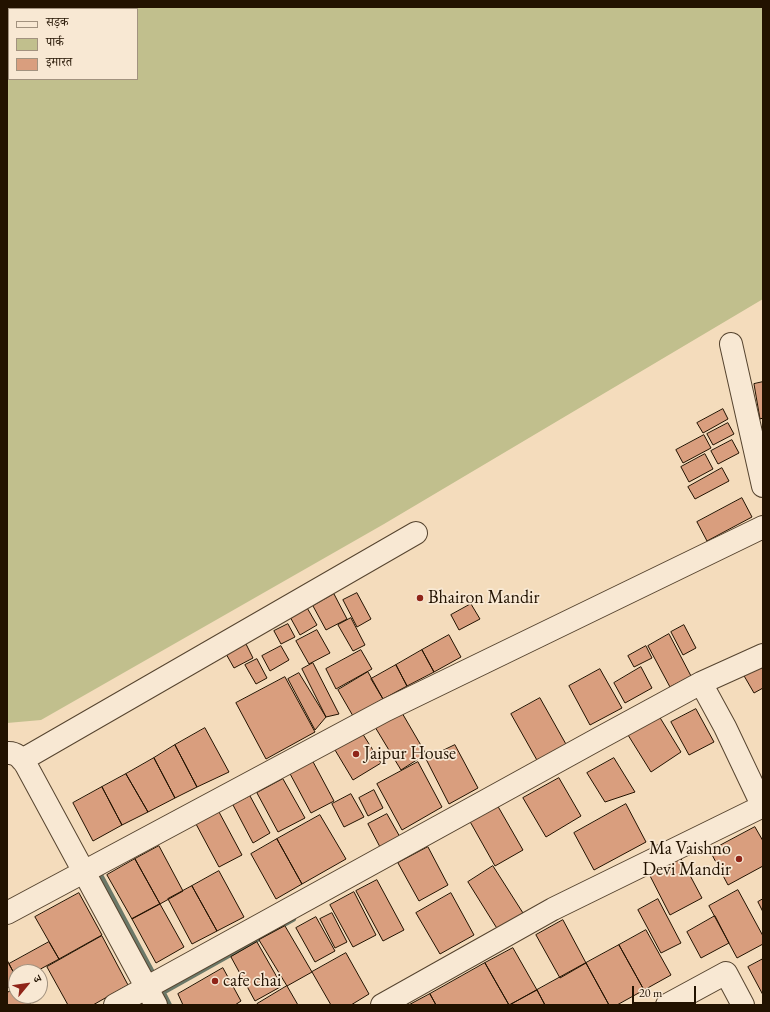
<!DOCTYPE html>
<html>
<head>
<meta charset="utf-8">
<style>
	body { margin:0 }
	#map { position:relative; width:770px; height:1012px; overflow:hidden; background:#f4dcbc; font-family:"EB Garamond","Noto Serif Devanagari",serif }
	canvas { display:block }
	.frame { position:absolute; inset:0; border:8px solid #221200; pointer-events:none }
	.legend { position:absolute; left:8px; top:8px; width:130px; height:72px; box-sizing:border-box; background:#f8e8d3; border:1px solid #a2927f; margin:0; padding:5px 7px; list-style:none; font-size:12px; color:#221200 }
	.legend li { display:flex; align-items:center; gap:8px; height:20px }
	.legend b { width:20px; border:1px solid #a2927f }
	.north { position:absolute; left:8px; top:964px; width:40px; height:40px; box-sizing:border-box; background:#f8e8d3; border:1px solid #a2927f; border-radius:50%; rotate:61deg; font-size:11px; font-weight:700; line-height:16px; text-align:center; color:#221200 }
	.north::after { content:''; display:block; margin:auto; width:14px; height:18px; background:#8f2418; clip-path:polygon(50% 0,100% 100%,50% 72%,0 100%) }
	.scale { position:absolute; left:632px; top:986px; width:64px; height:18px; box-sizing:border-box; border:2px solid #221200; border-top:0; padding-left:5px; font-size:12px; line-height:14px; white-space:nowrap; color:#221200; -webkit-text-stroke:3px #f8e8d3; paint-order:stroke }
</style>
</head>
<body>
<div id="map">
<canvas width="770" height="1012"></canvas>
<div class="frame"></div>
<ul class="legend">
<li><b style="height:5px;background:#f8e8d3"></b>सड़क</li>
<li><b style="height:11px;background:#c1bf8d"></b>पार्क</li>
<li><b style="height:11px;background:#d99e7e"></b>इमारत</li>
</ul>
<div class="north">उ</div>
<div class="scale">20 m</div>
</div>
<script>
const g = document.querySelector('canvas').getContext('2d');
g.lineJoin = 'round';
function fill(path, color) {
  g.fillStyle = color;
  g.fill(path, 'evenodd');
}
function stroke(path, color, width, dash) {
  g.strokeStyle = color;
  g.lineWidth = width;
  g.lineCap = dash ? 'butt' : 'round';
  g.setLineDash(dash || []);
  g.stroke(path);
}
function write(font, color, halo, rows, align = 'center') {
  g.font = font + ' "EB Garamond",serif';
  g.lineWidth = 3.5;
  g.setLineDash([]);
  g.textBaseline = 'middle';
  g.strokeStyle = halo;
  g.fillStyle = color;
  for (const [text, x, y, turn = 0] of rows) {
    g.save();
    g.translate(x, y);
    g.rotate((+turn || 0) * Math.PI / 180);
    g.textAlign = isNaN(turn) ? turn : align;
    if (halo) g.strokeText(text, 0, 0);
    g.fillText(text, 0, 0);
    g.restore();
  }
}
fill(new Path2D(`
	M7 7H763V299L384 524 41 720 7 723ZM9 9H137V79H9Z`), '#c1bf8d');
stroke(new Path2D(`
	M100 875 155 978
	M161 989 169 1005
	M163 992 293 919`), '#6b7868', 6);
const building = new Path2D(`
	M763 382V418L760 419 754 384Z
	M723 409 728 419 703 433 697 423Z
	M728 423 734 434 713 445 707 434Z
	M704 435 711 448 683 463 676 450Z
	M732 440 739 453 718 464 711 451Z
	M705 454 713 469 689 482 681 467Z
	M722 468 729 481 695 499 688 487Z
	M742 498 752 517 707 541 697 522Z
	M357 593 371 619 357 627 343 600Z
	M334 594 347 619 326 630 313 606Z
	M471 604 480 619 459 630 451 615Z
	M306 606 317 625 300 635 289 615Z
	M351 618 365 645 353 651 338 625Z
	M288 624 295 637 281 644 274 631Z
	M684 625 696 648 683 655 671 632Z
	M317 630 330 653 309 664 296 641Z
	M669 634 691 676 670 687 648 646Z
	M449 635 461 657 434 672 422 650Z
	M245 642 253 658 234 668 225 652Z
	M281 646 289 660 270 671 262 656Z
	M646 646 652 658 634 667 628 656Z
	M361 650 372 669 336 689 326 669Z
	M422 650 434 672 407 686 396 665Z
	M257 659 267 678 256 684 245 665Z
	M313 663 339 714 326 717 302 669Z
	M763 663V688L754 693 743 674Z
	M396 665 407 686 383 699 371 679Z
	M641 667 652 688 625 703 614 683Z
	M600 669 622 708 590 725 569 686Z
	M368 672 383 699 353 716 338 690Z
	M299 673 326 717 315 730 288 679Z
	M285 677 315 732 266 759 236 703Z
	M540 698 567 746 538 762 511 714Z
	M398 706 426 754 401 770 372 722Z
	M696 709 714 742 689 755 671 722Z
	M659 716 681 752 651 772 628 735Z
	M205 728 229 772 197 787 175 745Z
	M359 728 381 763 353 780 332 745Z
	M175 745 197 787 175 798 154 758Z
	M455 745 478 788 449 804 426 759Z
	M154 758 175 798 148 812 126 774Z
	M311 758 334 801 311 813 288 770Z
	M614 758 635 792 605 802 587 773Z
	M418 762 442 807 402 830 377 784Z
	M126 774 148 812 122 825 102 787Z
	M559 778 581 816 546 837 523 798Z
	M283 779 305 818 278 832 257 793Z
	M102 787 122 825 93 841 73 803Z
	M374 790 383 808 368 816 359 798Z
	M351 794 364 817 344 827 332 804Z
	M250 796 270 833 253 843 233 805Z
	M496 803 523 850 495 866 468 818Z
	M626 804 646 842 594 870 574 833Z
	M219 812 242 855 219 867 196 824Z
	M387 814 400 837 380 847 368 824Z
	M320 815 346 859 302 884 277 839Z
	M755 827 763 841V866L728 885 710 851Z
	M277 839 302 884 276 899 251 854Z
	M159 846 183 891 160 904 135 859Z
	M428 847 448 885 419 901 398 863Z
	M677 851 702 898 670 915 646 868Z
	M135 859 160 904 132 919 107 875Z
	M493 866 523 913 498 930 468 882Z
	M219 871 244 917 217 931 192 886Z
	M377 880 404 930 383 941 356 891Z
	M192 886 217 931 192 944 168 899Z
	M738 890 763 936V944L737 958 709 906Z
	M354 892 376 935 353 947 330 905Z
	M79 893 102 935 59 959 35 917Z
	M451 893 474 935 440 954 416 913Z
	M658 899 681 943 661 953 638 910Z
	M763 899V912L758 902Z
	M160 904 184 947 156 963 132 919Z
	M332 913 347 942 335 948 320 919Z
	M715 916 729 943 701 958 687 932Z
	M316 917 335 951 315 962 296 928Z
	M563 920 586 963 560 978 536 935Z
	M285 926 312 972 287 986 259 940Z
	M646 930 671 975 644 990 619 945Z
	M102 936 128 985 93 1005H68L47 967Z
	M49 942 59 959 35 972H16V977L9 964Z
	M257 942 282 986 255 1001 231 957Z
	M619 945 644 990 617 1005H609L586 963Z
	M513 948 537 990 509 1005 485 963Z
	M346 953 369 994 351 1005H331L312 972Z
	M763 959V995L748 967Z
	M7 960 16 977V983L7 988Z
	M485 963 509 1005H436L430 994Z
	M586 963 609 1005H545L537 990Z
	M223 968 241 1001 235 1005H183L178 994Z
	M287 986 298 1005H257V1004Z
	M16 988V996H26L31 1005H7V993Z
	M537 990 545 1005H510Z
	M430 994 436 1005H409Z`);
fill(building, '#d99e7e');
stroke(building, '#221200', 1);
const minor = new Path2D(`
	M731 344 763 486
	M701 683 725 727 763 807
	M7 753C16 752 21 758 26 765L156 1005
	M22 760 416 533
	M7 913 386 710 763 527
	M115 1005 598 739 701 683 763 655
	M382 1005 553 909 763 806
	M667 1005 726 973 743 1005`);
stroke(minor, '#56442f', 24);
stroke(minor, '#f8e8d3', 22);
for (const [x, y, r, color] of [
	[420,598,4,"#8f2418"],
	[356,754,4,"#8f2418"],
	[739,859,4,"#8f2418"],
	[215,981,4,"#8f2418"]
]) {
  const dot = new Path2D();
  dot.arc(x, y, r, 0, 2 * Math.PI);
  g.fillStyle = color;
  g.fill(dot);
  stroke(dot, '#f8e8d3', 1.5);
}
write('18px', '#221200', '#f8e8d3', [
	["Bhairon Mandir",428,598],
	["Jaipur House",364,754],
	["Ma Vaishno",731,849,"right"],
	["Devi Mandir",731,870,"right"],
	["cafe chai",223,981]
], 'left');
</script>
</body>
</html>
